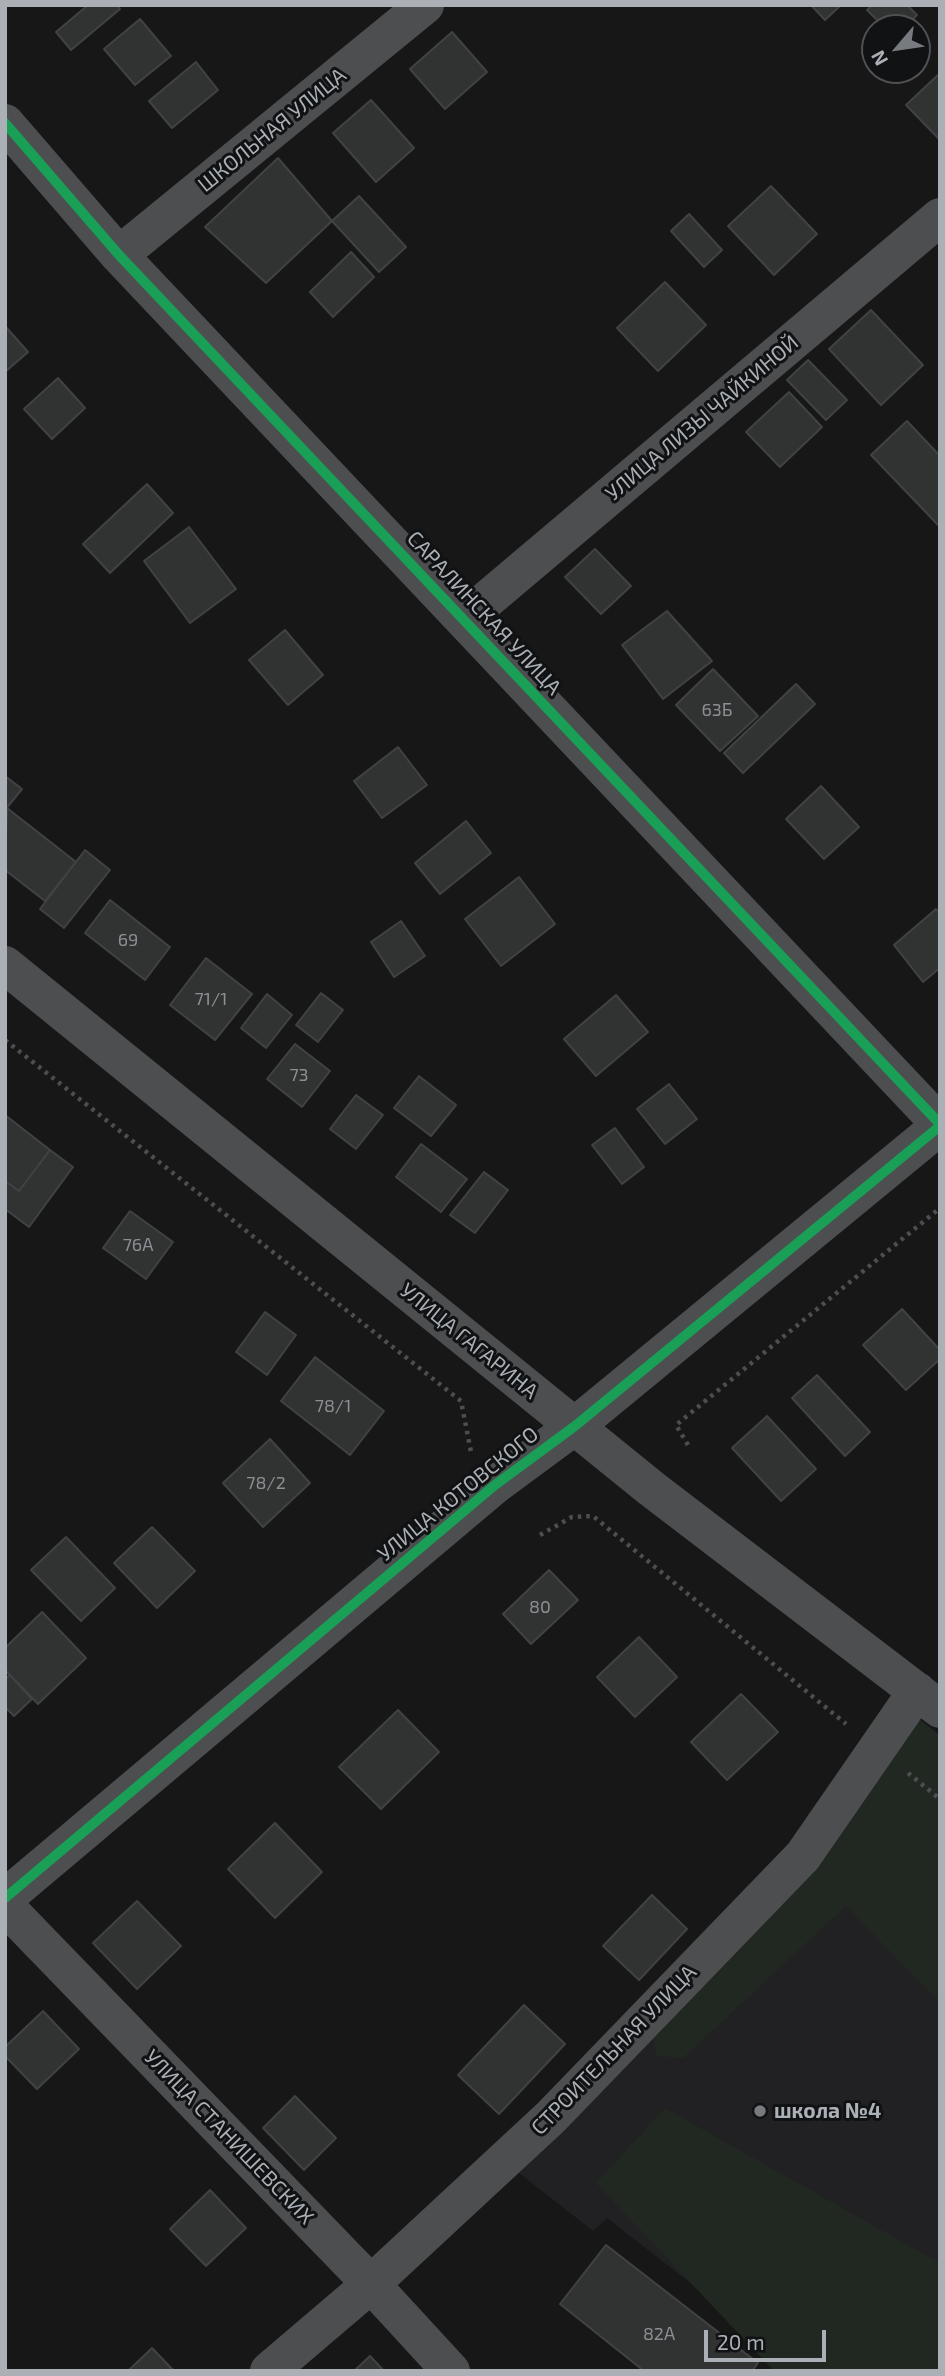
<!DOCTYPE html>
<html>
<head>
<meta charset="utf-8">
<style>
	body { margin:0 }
	#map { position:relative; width:945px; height:2376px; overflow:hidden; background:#171717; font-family:"Exo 2",sans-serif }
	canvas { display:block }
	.frame { position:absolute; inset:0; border:7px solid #aab0b6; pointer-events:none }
	.north { position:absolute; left:861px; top:14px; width:70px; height:70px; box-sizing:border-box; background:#111213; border:2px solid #4e5154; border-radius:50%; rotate:241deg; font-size:19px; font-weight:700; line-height:28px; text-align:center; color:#aab0b6 }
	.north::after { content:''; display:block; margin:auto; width:24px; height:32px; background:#777a7e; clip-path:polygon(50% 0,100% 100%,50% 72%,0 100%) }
	.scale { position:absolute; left:704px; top:2330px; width:122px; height:32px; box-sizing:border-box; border:4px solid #aab0b6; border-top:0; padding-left:9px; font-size:21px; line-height:24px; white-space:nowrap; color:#aab0b6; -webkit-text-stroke:5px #111213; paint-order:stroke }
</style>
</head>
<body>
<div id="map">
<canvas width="945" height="2376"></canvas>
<div class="frame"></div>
<div class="north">N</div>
<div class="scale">20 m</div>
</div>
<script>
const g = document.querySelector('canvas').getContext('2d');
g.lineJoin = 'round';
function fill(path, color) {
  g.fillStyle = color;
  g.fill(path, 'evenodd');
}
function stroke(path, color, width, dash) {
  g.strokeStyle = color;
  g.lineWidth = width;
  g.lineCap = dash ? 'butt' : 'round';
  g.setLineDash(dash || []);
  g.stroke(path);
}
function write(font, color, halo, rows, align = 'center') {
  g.font = font + ' "Exo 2",sans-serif';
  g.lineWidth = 6;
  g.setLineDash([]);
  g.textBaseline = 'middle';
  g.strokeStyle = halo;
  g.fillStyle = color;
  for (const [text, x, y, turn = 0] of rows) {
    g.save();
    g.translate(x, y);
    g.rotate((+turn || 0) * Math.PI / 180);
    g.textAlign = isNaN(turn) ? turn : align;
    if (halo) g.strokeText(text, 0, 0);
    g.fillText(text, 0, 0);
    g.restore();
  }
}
fill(new Path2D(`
	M873 1807 940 1859V2371H803L607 2218 593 2231 519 2173Z`), '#212123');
fill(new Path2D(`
	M919 1719 940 1735V2003L846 1906 683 2058 657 2056 650 2027Z
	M665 2108 940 2263V2371H774L596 2183Z`), '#212721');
const building = new Path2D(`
	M88 5H117L120 9 71 50 56 32Z
	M811 5H841L825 20Z
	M872 5H907L917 15 904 28H885L867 10Z
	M140 19 171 56 135 85 104 49Z
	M452 32 487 72 445 109 410 69Z
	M196 62 218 90 172 128 149 101Z
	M939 74 940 75V140L906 105Z
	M371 100 414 148 376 182 333 133Z
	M278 158 332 221 266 283 205 227Z
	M771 186 817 234 774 275 728 226Z
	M359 196 406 247 379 272 332 221Z
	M689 214 722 250 704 267 671 231Z
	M351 252 374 277 333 317 310 292Z
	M665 282 706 325 658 371 617 328Z
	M871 310 923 365 881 405 829 349Z
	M5 326 28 352 5 372Z
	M808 360 847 400 826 420 787 380Z
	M58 378 85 408 52 439 24 409Z
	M789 392 822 427 780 467 746 432Z
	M907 421 940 456V527L871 455Z
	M147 484 173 513 110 573 83 544Z
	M189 527 236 589 190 623 144 561Z
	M595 549 631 586 601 614 565 577Z
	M667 611 712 661 663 699 622 645Z
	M285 630 323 675 288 705 249 660Z
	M713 669 758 716 720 751 676 705Z
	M796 684 815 704 743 773 724 753Z
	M398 747 427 785 382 818 354 781Z
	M5 776 22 789 5 810Z
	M821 786 859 827 824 859 786 819Z
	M7 808 76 862 45 901 5 870Z
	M466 821 491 853 440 894 415 863Z
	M85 850 110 870 64 928 40 909Z
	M519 877 555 924 501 966 465 919Z
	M110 900 170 947 145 980 85 933Z
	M936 909 940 914V968L923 982 894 945Z
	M401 921 425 956 394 977 371 942Z
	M206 958 252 994 215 1040 170 1005Z
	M321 993 343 1010 318 1042 296 1025Z
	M267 994 292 1015 266 1048 241 1028Z
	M616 995 648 1032 596 1076 564 1039Z
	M295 1044 330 1071 302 1107 267 1079Z
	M419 1076 456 1105 431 1136 394 1108Z
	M669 1084 697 1119 665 1144 637 1109Z
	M356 1095 383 1115 356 1149 330 1129Z
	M5 1115 50 1150 19 1191 5 1181Z
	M615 1128 644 1167 622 1184 592 1145Z
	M421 1144 467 1179 441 1212 396 1177Z
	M50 1150 73 1167 29 1227 5 1209V1181L19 1191Z
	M484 1172 508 1190 475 1233 450 1215Z
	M130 1211 173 1242 146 1279 103 1248Z
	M902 1309 940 1350V1359L906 1390 863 1345Z
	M265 1312 296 1335 267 1375 236 1352Z
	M315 1357 384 1411 350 1455 281 1401Z
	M817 1375 870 1432 845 1456 792 1398Z
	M767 1416 816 1469 781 1501 732 1448Z
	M270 1439 310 1483 263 1527 223 1483Z
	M152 1527 195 1571 157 1608 114 1563Z
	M66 1537 115 1588 81 1621 31 1570Z
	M549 1570 578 1600 531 1644 503 1614Z
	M42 1612 86 1658 38 1704 5 1670V1648Z
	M639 1637 677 1677 635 1717 597 1677Z
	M10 1675 32 1699 14 1716 5 1707V1679Z
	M741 1694 778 1732 727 1780 691 1742Z
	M398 1710 439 1752 381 1809 339 1767Z
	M275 1823 322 1872 275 1918 228 1869Z
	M652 1895 687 1929 639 1980 603 1946Z
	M137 1901 181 1946 137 1989 93 1943Z
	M524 2005 565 2044 499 2114 458 2075Z
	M43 2011 79 2049 37 2089 5 2056V2047Z
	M295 2096 336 2138 304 2170 263 2128Z
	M210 2190 246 2228 206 2266 170 2229Z
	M606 2245 758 2363 752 2371H644L560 2304Z
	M152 2348 174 2371H128Z
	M370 2356 384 2371H354Z`);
fill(building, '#313232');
stroke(building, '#404243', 2);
stroke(new Path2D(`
	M5 1040 461 1401 471 1452
	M688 1445 676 1425 940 1208
	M540 1535 572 1517 593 1516 846 1724
	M908 1773 940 1799`), '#4d4e50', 4.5, [3.5, 5]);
stroke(new Path2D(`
	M5 123 119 255 940 1124
	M119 255 425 5
	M464 619 940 217
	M5 965 652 1489 940 1709
	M5 1898 495 1485 575 1426 940 1126
	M5 1906 371 2284 451 2371
	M269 2371 371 2284 551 2117 803 1856 917 1691`), '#4c4e50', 38);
stroke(new Path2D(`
	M5 123 119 255 940 1124
	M5 1898 495 1485 575 1426 940 1126`), '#1a9f57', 10);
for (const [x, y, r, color] of [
	[760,2111,7,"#777a7e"]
]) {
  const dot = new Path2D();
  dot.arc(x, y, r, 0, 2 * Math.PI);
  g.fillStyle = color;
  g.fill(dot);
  stroke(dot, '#111213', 2.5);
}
write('18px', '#8c9095', null, [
	["63Б",717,710],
	["69",128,940],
	["71/1",211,999],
	["73",299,1075],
	["76А",138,1245],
	["78/1",333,1406],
	["78/2",266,1483],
	["80",540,1607],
	["82А",659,2334]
]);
write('21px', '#aab0b6', '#111213', [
	["ШКОЛЬНАЯ УЛИЦА",272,130,-39],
	["УЛИЦА ЛИЗЫ ЧАЙКИНОЙ",702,418,-40],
	["САРАЛИНСКАЯ УЛИЦА",484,613,47],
	["УЛИЦА ГАГАРИНА",469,1341,39],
	["УЛИЦА КОТОВСКОГО",458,1494,-39],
	["СТРОИТЕЛЬНАЯ УЛИЦА",614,2050,-46],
	["УЛИЦА СТАНИШЕВСКИХ",229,2137,46]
]);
write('bold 21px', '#aab0b6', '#111213', [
	["школа №4",774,2111]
], 'left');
</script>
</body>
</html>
